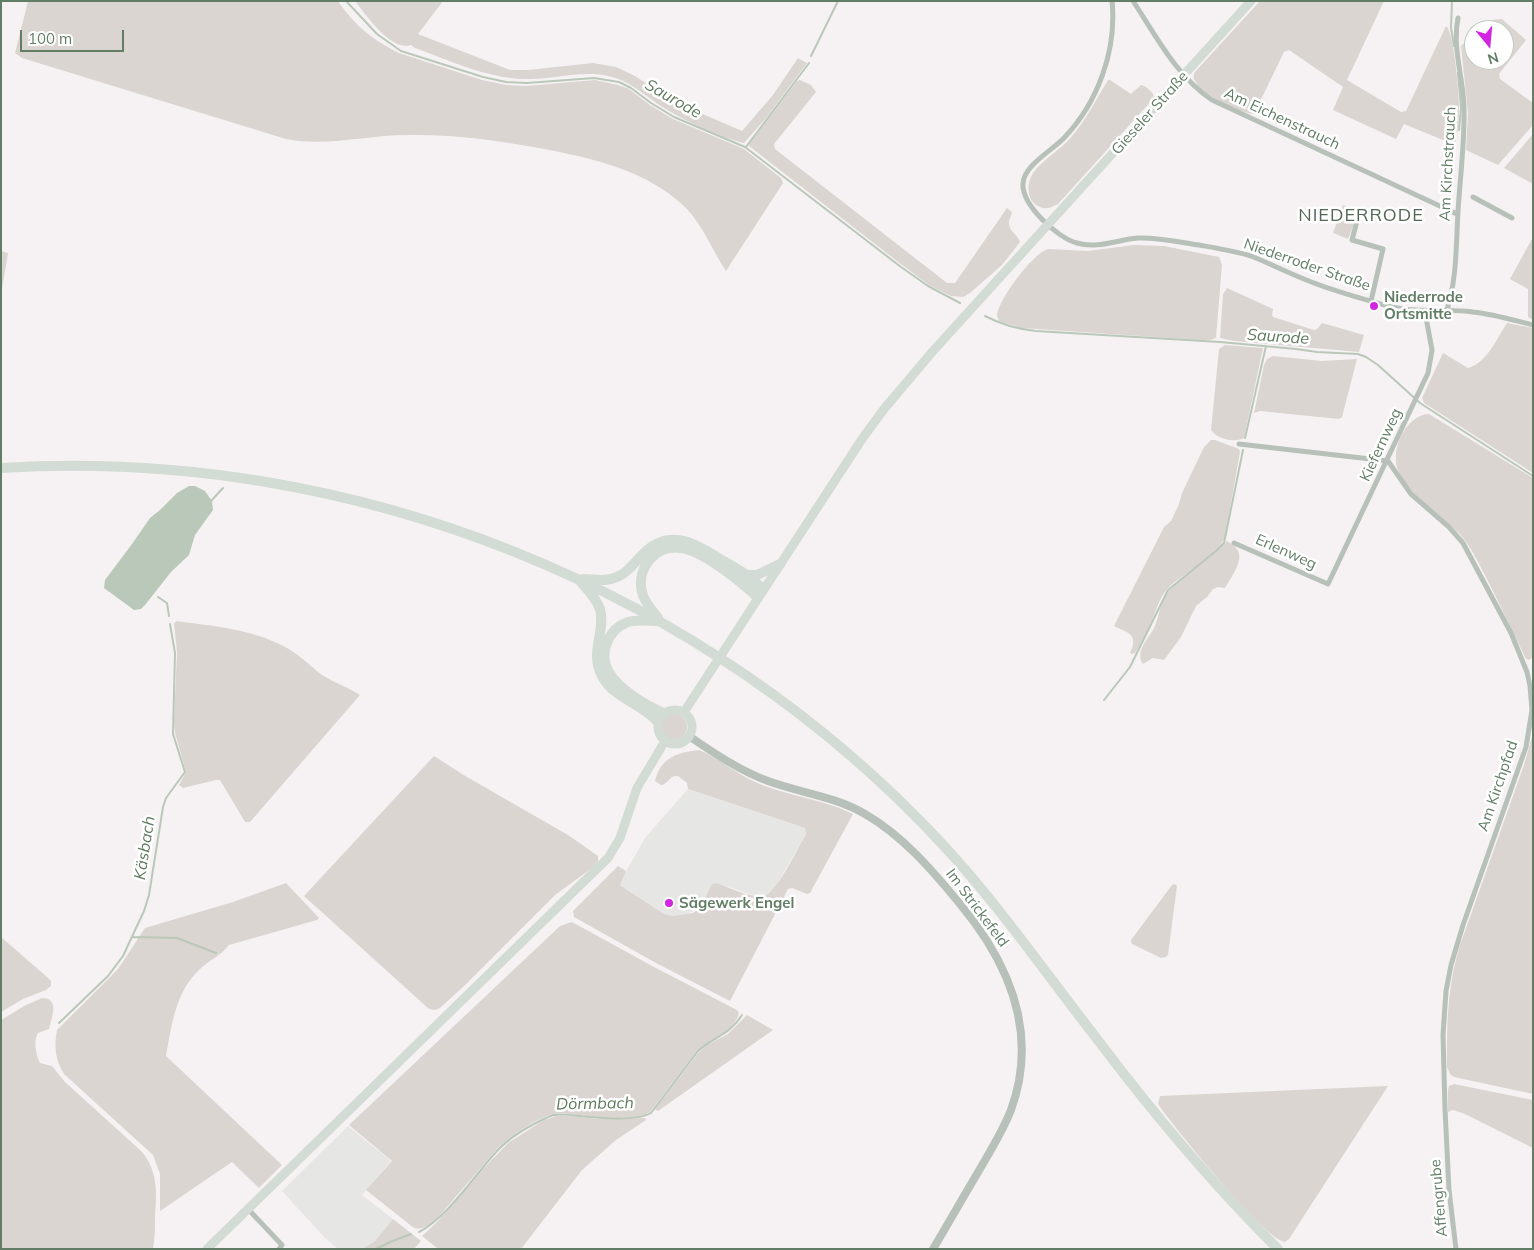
<!DOCTYPE html>
<html>
<head>
<meta charset="utf-8">
<style>
	body { margin:0 }
	#map { position:relative; width:1534px; height:1250px; overflow:hidden; background:#f6f2f3; font-family:Mulish,sans-serif }
	canvas { display:block }
	.frame { position:absolute; inset:0; border:2px solid #617d65; pointer-events:none }
	.north { position:absolute; left:1464px; top:20px; width:50px; height:50px; box-sizing:border-box; background:#fff; border:1px solid #c0cbc1; border-radius:50%; rotate:163deg; font-size:14px; font-weight:700; line-height:20px; text-align:center; color:#617d65 }
	.north::after { content:''; display:block; margin:auto; width:18px; height:22px; background:#d326e2; clip-path:polygon(50% 0,100% 100%,50% 72%,0 100%) }
	.scale { position:absolute; left:20px; top:30px; width:104px; height:22px; box-sizing:border-box; border:2px solid #617d65; border-top:0; padding-left:6px; font-size:15px; line-height:18px; white-space:nowrap; color:#617d65; -webkit-text-stroke:4px #fff; paint-order:stroke }
</style>
</head>
<body>
<div id="map">
<canvas width="1534" height="1250"></canvas>
<div class="frame"></div>
<div class="north">N</div>
<div class="scale">100 m</div>
</div>
<script>
const g = document.querySelector('canvas').getContext('2d');
g.lineJoin = 'round';
function fill(path, color) {
  g.fillStyle = color;
  g.fill(path, 'evenodd');
}
function stroke(path, color, width, dash) {
  g.strokeStyle = color;
  g.lineWidth = width;
  g.lineCap = dash ? 'butt' : 'round';
  g.setLineDash(dash || []);
  g.stroke(path);
}
function write(font, color, halo, rows, align = 'center') {
  g.font = font + ' Mulish,sans-serif';
  g.lineWidth = 5;
  g.setLineDash([]);
  g.textBaseline = 'middle';
  g.strokeStyle = halo;
  g.fillStyle = color;
  for (const [text, x, y, turn = 0] of rows) {
    g.save();
    g.translate(x, y);
    g.rotate((+turn || 0) * Math.PI / 180);
    g.textAlign = isNaN(turn) ? turn : align;
    if (halo) g.strokeText(text, 0, 0);
    g.fillText(text, 0, 0);
    g.restore();
  }
}
fill(new Path2D(`
	M688 789 805 828 806 834 774 889 764 895H753L717 883 712 884 700 908 684 915 673 916 664 914 619 884 645 838Z
	M348 1126 391 1161 362 1195 393 1219 375 1241 362 1249H338L325 1238 282 1191Z`), '#e6e6e4');
fill(new Path2D(`
	M28 1H338C356 27 372 39 399 53L482 80 506 85 526 86 595 80 618 85 629 89 650 105 673 119 744 149 781 178 783 183 726 271C712 250 703 225 685 207 645 169 591 158 539 148 496 140 452 134 407 135 367 135 326 147 286 139L22 58 15 53Z
	M355 1H443L418 34 510 70H528L593 63 616 67 635 76 675 102 742 131 773 95 798 58 807 63 766 118 744 143C722 138 680 119 661 106 644 95 629 80 608 76 581 70 553 80 525 79 486 78 451 61 415 48L411 45C391 52 366 15 355 1Z
	M1260 1H1384L1347 80 1401 112 1406 111 1446 26C1454 31 1459 93 1459 106 1459 119 1458 132 1455 145L1404 124 1396 139 1333 110 1343 87 1289 50 1284 52 1254 114C1241 114 1200 94 1195 81 1193 78 1194 77 1194 73Z
	M1502 19 1526 40 1499 74 1500 79 1533 103V125L1498 165 1466 150 1468 113 1461 46 1463 44 1474 42V60H1504V30H1485L1491 20Z
	M800 80 811 85 816 92 774 144 775 149 947 283H955L1007 208 1012 212C1012 216 1008 220 1009 224 1009 231 1018 235 1020 242L1002 265 970 293 963 297 951 296 929 285 902 265 749 146V144L797 81Z
	M1108 80H1110L1131 94 1141 85C1146 86 1154 92 1154 98L1058 204C1052 207 1046 210 1040 207 1028 203 1026 187 1031 177 1038 162 1061 150 1072 136 1087 119 1096 99 1108 80Z
	M1533 134V184L1504 168Z
	M1343 205 1359 211 1348 239 1333 233Z
	M1533 237V320L1528 317V289L1510 279Z
	M1134 245 1164 246 1219 257 1222 265 1216 338 1210 340H1200L1036 329 1022 328 999 321 997 316C998 300 1033 253 1048 249L1088 251Z
	M1 251 8 253 1 295Z
	M1227 288 1273 309 1272 315 1273 317 1314 330 1317 329 1322 323 1364 335 1359 352 1234 341 1220 338 1223 294Z
	M1507 323 1533 328V473L1424 403 1422 398 1443 353 1468 368C1487 363 1497 338 1507 323Z
	M1225 345 1263 348 1244 438C1234 443 1217 439 1211 430L1219 349Z
	M1273 356 1322 361 1357 359 1342 417 1339 419 1260 411 1254 413 1264 365 1267 359Z
	M1429 414 1533 478V657L1529 660 1526 659C1513 632 1500 605 1487 579 1480 566 1473 551 1464 539 1445 515 1411 500 1398 470 1390 449 1406 415 1429 414Z
	M1211 440H1215L1239 449 1240 452 1225 537C1216 558 1185 572 1168 588 1159 598 1156 611 1151 623 1147 633 1141 644 1135 653L1132 654 1130 653C1139 634 1128 633 1114 626L1164 527 1171 521 1179 504 1182 493 1204 447Z
	M1227 541C1230 543 1235 546 1237 549 1245 560 1230 579 1225 588L1218 587 1213 589 1207 597 1196 606 1181 637 1164 660 1153 658 1143 664C1135 652 1147 640 1153 630 1160 617 1159 602 1169 591 1186 572 1210 560 1227 541Z
	M176 621C213 626 252 629 285 647 299 654 310 666 322 675 335 683 348 687 360 695L250 822H245L220 780H216L183 788 179 785 186 772 175 733 174 723 177 652 174 624Z
	M661 727a13 13 0 1 1 26 0a13 13 0 1 1-26 0Z
	M1533 733V1094L1454 1077 1450 1074 1447 1067C1447 1022 1447 991 1459 948L1524 765Z
	M699 750C718 758 734 772 753 781 785 796 820 798 853 814L810 893 807 894 792 888 788 889 730 1001 656 963 574 917 573 911 618 866 626 871 620 885 664 914 673 916 693 913 700 908 712 884 717 883C731 888 751 899 765 895 777 892 799 846 806 834L805 828 688 789 687 783 678 776C669 775 669 784 661 785L655 781C660 758 678 752 699 750Z
	M434 756 467 777 568 835 598 856V861L592 868 555 895 464 986 440 1008 435 1010 429 1009 304 896Z
	M286 883 319 918 317 920 229 945C221 956 209 960 199 970 175 993 172 1025 166 1056L282 1165 259 1188 232 1162 160 1211V1174L153 1155 64 1074C55 1060 54 1046 57 1030L118 969 145 928 233 902Z
	M1175 884 1177 886 1168 955 1166 957 1161 958 1132 944 1131 940 1172 885Z
	M572 922 654 967 737 1010 739 1013C734 1033 711 1038 697 1051L650 1112C633 1123 580 1115 559 1113 540 1115 512 1135 498 1148L434 1222C427 1226 422 1230 414 1228L366 1190 392 1161 349 1125 560 926Z
	M1 937 47 977 51 981V986L46 990 23 999 1 1012Z
	M42 998C60 998 52 1017 49 1029L38 1033C33 1041 36 1055 40 1063L52 1066 65 1082 140 1150C158 1169 157 1192 155 1217 155 1227 155 1238 153 1249H1V1020L26 1005Z
	M747 1015 773 1030 658 1111 655 1109 699 1052 707 1045 728 1034Z
	M1454 1084 1533 1100V1148L1465 1114 1453 1110 1448 1112V1090L1449 1086Z
	M1388 1086 1289 1239 1285 1242C1265 1240 1173 1126 1158 1104L1160 1096Z
	M560 1115 598 1119 645 1118 646 1120 616 1140 582 1170 521 1249H438L422 1236 436 1223 482 1170 508 1143 544 1120Z
	M393 1219 421 1241 414 1249H362L375 1241Z`), '#dbd5d1');
fill(new Path2D(`
	M189 486H195L205 491 212 501 213 510 195 535 189 555 171 572 145 605 141 609 134 610 104 588 105 580 132 544 150 518 160 510 177 493Z`), '#b9c8b9');
stroke(new Path2D(`
	M346 1 377 34 401 51 483 77 506 82 527 83 594 78 619 82 631 88 651 103 674 117 745 147 901 267 928 286 960 303
	M1452 1 1451 28 1454 46
	M811 56 838 1
	M1458 73 1461 108 1459 130
	M746 147 809 63
	M985 316C1002 325 1018 329 1036 331L1220 342 1296 349 1317 352 1358 354 1366 357 1378 365 1420 403 1533 476
	M1245 438 1266 346
	M211 501 223 488
	M158 597 167 603 169 616
	M1104 700 1130 667 1168 590 1216 551 1224 543 1243 450
	M132 937 177 938 216 953
	M59 1023 108 976 123 956 144 911 149 895 163 807 166 798 185 772 173 734 175 653 170 624
	M419 1232C447 1218 476 1173 498 1150 511 1136 529 1126 546 1118 556 1112 567 1115 579 1116 597 1118 635 1122 651 1113L698 1051C714 1036 729 1036 742 1015
	M376 1249 390 1242 411 1234`), '#b9c8b9', 2);
stroke(new Path2D(`
	M1112 1C1117 50 1098 103 1063 139 1052 150 1024 166 1023 183 1021 204 1057 238 1077 243 1096 249 1118 240 1137 238 1158 237 1179 242 1199 245 1216 248 1235 251 1251 256 1269 263 1286 272 1304 279 1332 291 1363 299 1392 307 1421 314 1445 308 1473 312 1493 314 1513 320 1533 325
	M1133 1C1156 36 1177 77 1212 100L1457 214
	M1473 197 1512 218
	M1357 221 1352 240 1383 249 1371 301
	M1447 310C1457 278 1456 245 1458 212 1460 177 1465 141 1464 106 1463 77 1452 47 1458 18
	M1239 444 1388 461
	M1388 461 1411 494 1449 527 1463 543 1511 633 1527 672 1530 686 1532 710 1526 747 1463 925 1451 965 1446 991 1443 1035 1445 1109 1449 1190 1456 1249
	M1234 543 1328 584 1428 373 1432 350 1425 312
	M248 1209 282 1245 279 1249`), '#b7c1b9', 5);
stroke(new Path2D(`
	M689 736C714 753 740 771 768 781 801 793 834 796 865 814 902 835 933 871 960 904 1010 964 1039 1033 1011 1110 1002 1133 989 1153 977 1174 962 1199 948 1224 933 1249`), '#b7c1b9', 8);
stroke(new Path2D(`
	M658 727a17 17 0 1 1 34 0a17 17 0 1 1-34 0Z
	M684 712 862 439 884 409 933 351 1251 1
	M207 1249 608 858 620 838 637 788 665 741`), '#d2dbd4', 9);
stroke(new Path2D(`
	M1 468C353 446 706 588 945 847 1001 908 1047 975 1097 1039 1153 1113 1212 1184 1278 1249
	M746 575H757L780 564
	M583 579C594 579 604 582 614 578 625 575 633 565 641 556 667 528 692 541 720 559 735 568 752 576 763 590
	M580 581C587 589 596 598 600 609 606 632 589 652 602 676 614 699 642 703 658 722
	M658 618C652 610 644 602 642 592 636 568 656 544 681 548 702 550 743 583 758 598
	M659 621C649 621 638 619 628 622 608 629 598 654 609 672 618 689 647 706 664 713`), '#d2dbd4', 10);
for (const [x, y, r, color] of [
	[1374,306,5,"#d326e2"],
	[669,903,5,"#d326e2"]
]) {
  const dot = new Path2D();
  dot.arc(x, y, r, 0, 2 * Math.PI);
  g.fillStyle = color;
  g.fill(dot);
  stroke(dot, '#fff', 2);
}
write('15px', '#617d65', '#fff', [
	["Gieseler Straße",1150,113,-48],
	["Am Eichenstrauch",1282,119,25],
	["Am Kirchstrauch",1448,164,-87],
	["Niederroder Straße",1307,265,19],
	["Kiefernweg",1381,445,-65],
	["Erlenweg",1286,552,24],
	["Am Kirchpfad",1498,786,-71],
	["Im Strickefeld",977,908,53],
	["Affengrube",1439,1198,-95]
]);
write('bold 15px', '#617d65', '#fff', [
	["Niederrode",1384,297],
	["Ortsmitte",1384,314],
	["Sägewerk Engel",679,903]
], 'left');
write('italic 16px', '#5d795b', '#fff', [
	["Saurode",673,99,30],
	["Saurode",1278,337,4],
	["Käsbach",145,848,-81],
	["Dörmbach",595,1104,-1]
]);
g.letterSpacing = '1px';
write('18px', '#536855', '#fff', [
	["NIEDERRODE",1361,216]
]);
g.letterSpacing = '0px';
</script>
</body>
</html>
